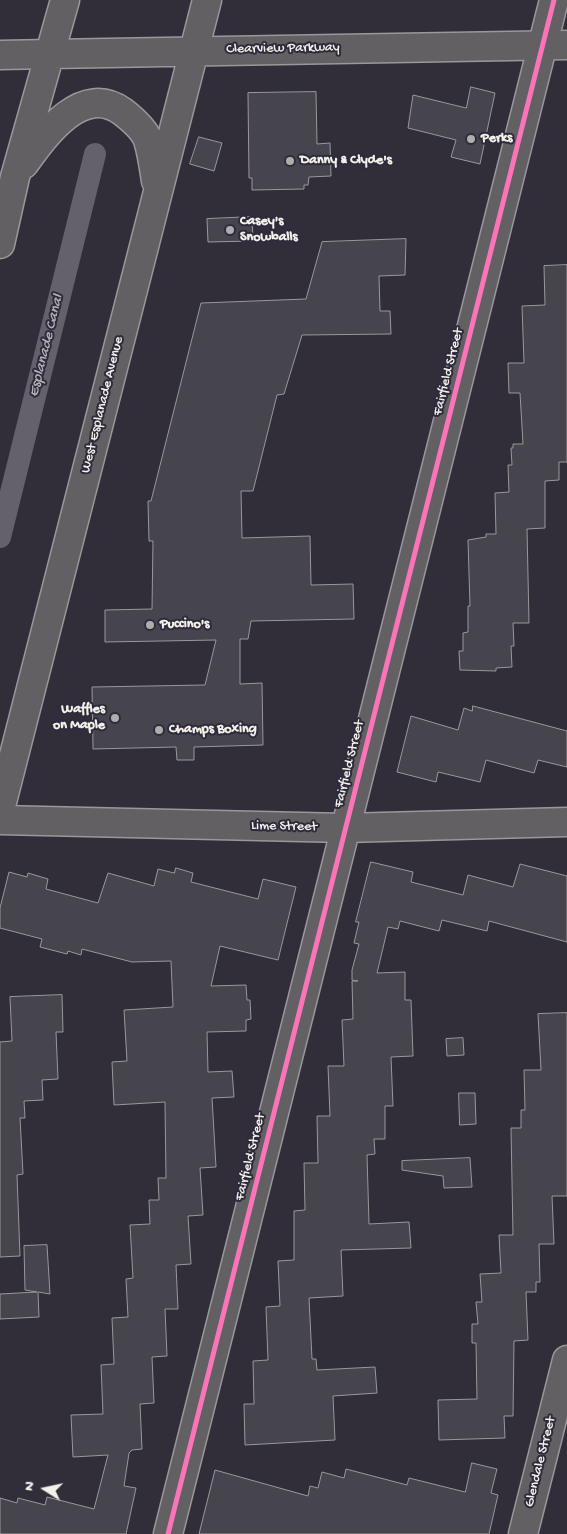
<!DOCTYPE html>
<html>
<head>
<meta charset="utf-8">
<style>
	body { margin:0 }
	#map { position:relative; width:567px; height:1534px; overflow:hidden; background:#312e39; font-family:"Gochi Hand",sans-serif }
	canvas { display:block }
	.north { position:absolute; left:20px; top:1464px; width:50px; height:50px; -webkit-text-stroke:4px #2f2a3d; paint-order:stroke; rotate:280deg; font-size:14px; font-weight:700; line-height:20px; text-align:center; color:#f4f1e8 }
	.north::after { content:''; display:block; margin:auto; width:18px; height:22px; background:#f4f1e8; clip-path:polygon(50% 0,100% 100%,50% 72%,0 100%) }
</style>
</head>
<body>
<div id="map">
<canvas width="567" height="1534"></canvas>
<div class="north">N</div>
</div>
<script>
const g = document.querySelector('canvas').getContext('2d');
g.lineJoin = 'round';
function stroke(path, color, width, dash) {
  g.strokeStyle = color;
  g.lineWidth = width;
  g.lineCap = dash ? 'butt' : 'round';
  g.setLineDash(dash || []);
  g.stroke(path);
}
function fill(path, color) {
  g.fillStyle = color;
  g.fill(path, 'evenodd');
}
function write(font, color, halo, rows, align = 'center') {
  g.font = font + ' "Gochi Hand",sans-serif';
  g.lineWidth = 4;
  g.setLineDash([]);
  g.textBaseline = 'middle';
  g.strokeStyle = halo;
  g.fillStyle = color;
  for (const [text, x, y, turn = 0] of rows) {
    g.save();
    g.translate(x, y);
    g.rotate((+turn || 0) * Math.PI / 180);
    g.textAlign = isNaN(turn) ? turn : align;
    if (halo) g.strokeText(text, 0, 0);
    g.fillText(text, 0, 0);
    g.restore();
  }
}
stroke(new Path2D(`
	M0 537 95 154`), '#65616b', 22);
const building = new Path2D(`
	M471 87 495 93 480 164 451 157 456 140 408 128 413 95 466 108Z
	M316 92 317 144 330 143 331 176 309 177 308 185H304V189L252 190V178H249L248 93Z
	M199 137 222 143 214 171 190 164Z
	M252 217 253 241 208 242 207 219Z
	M406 239 405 275 379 276 380 311H390L391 334 302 335 284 394 277 395 253 491H241L242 538 310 536 311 585 353 584 354 619 251 621 248 639H240V684L262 683 263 745 194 747V760H177L176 747 93 749 92 687 205 685 216 640 105 642V610L152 609 153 541H149L148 501H151L201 303 306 299 322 242Z
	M567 265V462H559V480L545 481V528L527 529 529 623H513L514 646H511L512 667 496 668V671L460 670 459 651H463V633L468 632V606H470L468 540 486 537V534H496L495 493 509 492 508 465H512L511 448H513V444H523L520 393H509L508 363H524L522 306 545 305 544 266Z
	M473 706 567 731V767L538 760 534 773 486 760 480 782 438 772 436 782 397 772 411 716 458 730 464 708 472 711Z
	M371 862 413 872 411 882 463 895 468 875 513 887 520 864 567 876V942L489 921 487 931 442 920 439 931 400 921 398 929 388 927 377 973 405 972V1000H411L413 1056 391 1057 393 1106H385V1139H374L375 1154 367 1155 369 1224 409 1222 411 1248 341 1250 343 1296 309 1298 312 1359H316L317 1370 375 1367 377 1393 333 1396 335 1440 245 1445 244 1404H254L253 1361 268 1360 266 1307 280 1306 278 1261 294 1260V1211L305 1210 304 1163H318L317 1116H330L328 1066H344L342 1020 353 1019 352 981H358L352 980V970L359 944 354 943 359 922H356Z
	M176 868 193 873 191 882 258 899 263 879 296 887 278 960 220 946 211 986 246 985 247 1000H250L251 1019 246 1020V1031L207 1032 208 1072 232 1071 234 1097 212 1098 216 1167 200 1168 203 1215 188 1216 191 1264 176 1265 178 1309H165L167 1356 152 1357 154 1403 140 1404 142 1449 132 1450 129 1453 124 1486 136 1488 126 1534H0V1498L17 1503 18 1498 45 1505 47 1497 94 1509 108 1455 73 1457 71 1415 103 1414 101 1365 114 1364 112 1318 128 1317 126 1279 133 1278 130 1225 150 1224 149 1200H159L158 1178H166L165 1102 114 1105 112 1062 127 1061 124 1010 173 1007 171 961 132 962 82 949 81 955 68 951 67 954 40 947 42 939 0 928V908L9 872 27 877 28 873 48 879 46 889 98 903 108 873 154 886 158 869 174 873Z
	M62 995 63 1032H56L58 1079 42 1080 43 1100 24 1101 25 1118H20L23 1174 17 1175 20 1256 0 1257V1042L12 1041 10 997Z
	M567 1013V1196H552L554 1244H539L540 1282H536V1292H526L528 1340 514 1341 513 1416H504L505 1438 439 1440 438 1400 477 1399 476 1343H472V1324H478L476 1302H482L480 1274 501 1273 499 1235H513L511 1128H521V1110H525L524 1070H541L538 1014Z
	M463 1038 464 1055 447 1056 446 1039Z
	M459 1093H475L476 1124 460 1125Z
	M470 1158 472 1187 444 1188 443 1176 402 1170V1161Z
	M47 1245 50 1294 38 1292 39 1317 0 1319V1294L37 1292 25 1290 24 1246Z
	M472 1463 497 1469 491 1493 498 1495 489 1534H199L215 1470 308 1496 310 1486 318 1488 322 1472 344 1478 346 1469 407 1485 409 1478 465 1492Z`);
fill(building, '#46444c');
stroke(building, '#9a989b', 1);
const minor = new Path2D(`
	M0 55 50 54
	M0 820 345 828 567 822
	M168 1534 554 0
	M523 1534 567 1360`);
const major = new Path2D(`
	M50 54 567 45
	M24 164C45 135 82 82 123 112 132 119 144 129 148 140 152 153 154 168 156 181
	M0 244 15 177 65 0
	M0 810 207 0`);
stroke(minor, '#9a989b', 31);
stroke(major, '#9a989b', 31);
stroke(minor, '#626063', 28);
stroke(major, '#626063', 28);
stroke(new Path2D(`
	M168 1534 554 0`), '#fb73b8', 5);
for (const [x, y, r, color] of [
	[471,139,5,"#b0adab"],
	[290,161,5,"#b0adab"],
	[230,230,5,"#b0adab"],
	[150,625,5,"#b0adab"],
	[115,718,5,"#b0adab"],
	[159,730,5,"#b0adab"]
]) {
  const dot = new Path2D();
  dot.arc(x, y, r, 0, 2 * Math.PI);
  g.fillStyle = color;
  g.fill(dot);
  stroke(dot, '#2f2a3d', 2);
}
write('14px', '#f4f1e8', '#2f2a3d', [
	["Clearview Parkway",283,49,-1],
	["Fairfield Street",449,372,-76],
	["West Esplanade Avenue",103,405,-76],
	["Fairfield Street",350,764,-76],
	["Lime Street",284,827,1],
	["Fairfield Street",251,1157,-76],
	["Glendale Street",541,1462,-76]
]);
write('bold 14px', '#f4f1e8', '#2f2a3d', [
	["Perks",481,139],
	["Danny & Clyde's",300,161],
	["Casey's",240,222],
	["Snowballs",240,238],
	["Puccino's",160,625],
	["Waffles",105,710,"right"],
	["on Maple",105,726,"right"],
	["Champs Boxing",169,730]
], 'left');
write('italic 15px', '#b6b2b2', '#2f2a3d', [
	["Esplanade Canal",47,346,-76]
]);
</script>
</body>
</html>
